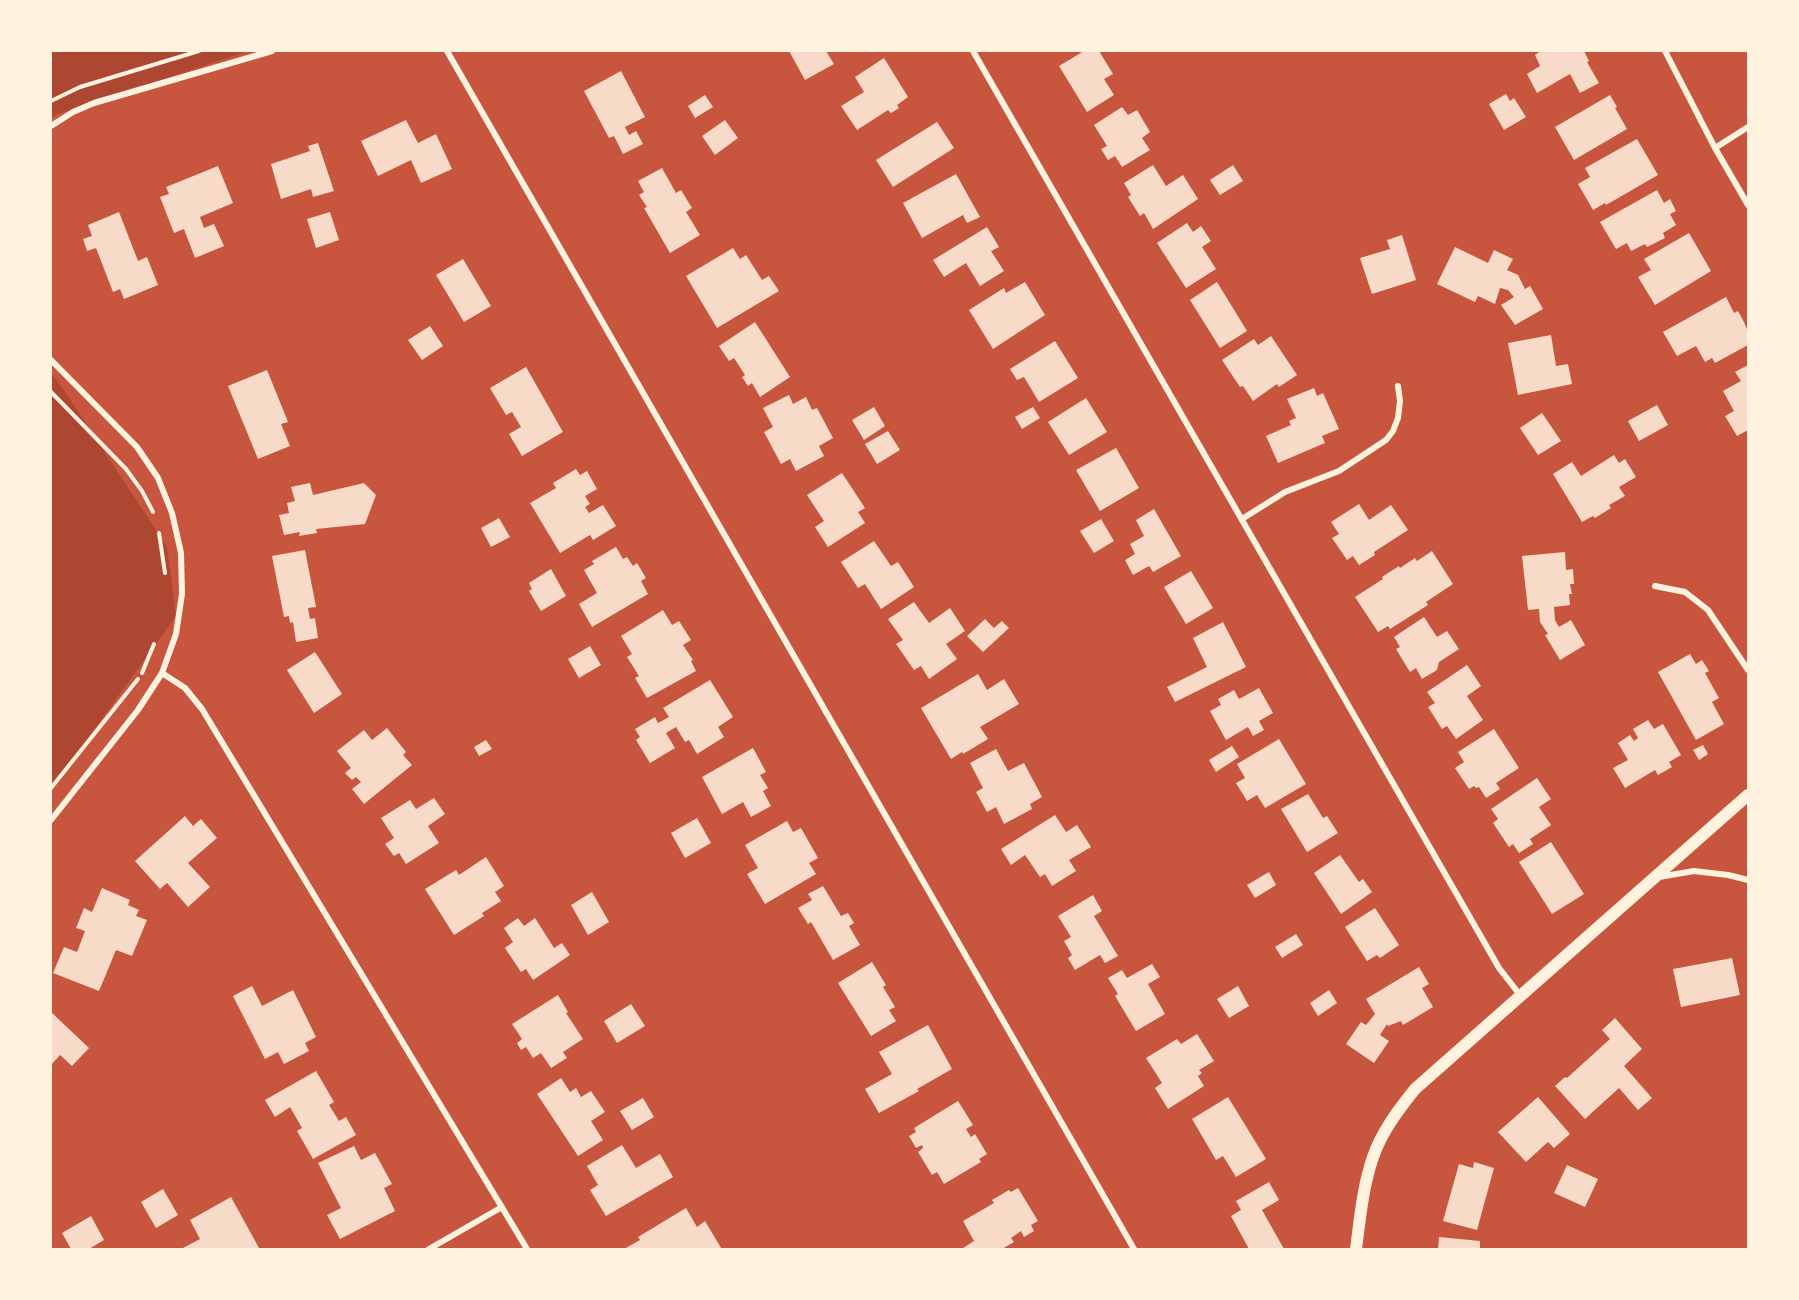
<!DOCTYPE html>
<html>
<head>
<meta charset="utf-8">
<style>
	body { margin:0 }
	#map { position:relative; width:1799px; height:1300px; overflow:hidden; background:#c8553d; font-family:Signika,sans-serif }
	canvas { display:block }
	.frame { position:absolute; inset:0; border:52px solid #fff3e0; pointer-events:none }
</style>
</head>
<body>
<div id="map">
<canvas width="1799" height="1300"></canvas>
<div class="frame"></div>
</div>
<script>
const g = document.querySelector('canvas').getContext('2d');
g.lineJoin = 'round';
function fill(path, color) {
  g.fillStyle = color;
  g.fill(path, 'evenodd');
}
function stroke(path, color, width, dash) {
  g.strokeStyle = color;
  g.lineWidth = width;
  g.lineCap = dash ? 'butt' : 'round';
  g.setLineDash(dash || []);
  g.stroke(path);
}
fill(new Path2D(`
	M51 51H248L55 115 51 119Z
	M51 374 64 390 167 547 176 616 51 789Z`), '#ae4732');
fill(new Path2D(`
	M789 51H826L834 64 805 80Z
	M1084 51H1099L1113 74 1104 79 1114 95 1087 112 1059 66Z
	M1541 51H1584L1589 61 1587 62 1599 83 1580 93 1570 74 1537 93 1527 74 1540 66 1535 55Z
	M884 58 908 97 897 105 899 108 891 113 888 110 857 130 841 106 864 92 855 77Z
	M621 71 645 117 625 127 629 135 636 131 643 144 623 154 614 136 609 138 584 91Z
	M1506 94 1510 101 1514 98 1526 117 1504 130 1489 104Z
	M705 95 713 107 695 118 688 106Z
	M1610 95 1617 107 1615 108 1627 129 1574 160 1555 127Z
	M1122 107 1128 115 1137 110 1150 132 1142 138 1150 150 1122 167 1115 156 1108 160 1101 149 1107 146 1094 125Z
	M406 120 418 143 436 134 452 169 421 183 411 160 378 176 361 141Z
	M725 120 738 138 715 155 702 136Z
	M937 122 954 148 893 187 876 160Z
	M1637 139 1658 175 1606 205 1605 203 1593 210 1578 184 1590 177 1585 168Z
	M318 143 334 191 313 197 311 189 281 199 271 164 310 151 308 146Z
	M1153 165 1166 186 1183 175 1198 199 1153 229 1144 213 1140 216 1128 197 1131 195 1124 183Z
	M1233 165 1243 181 1220 195 1210 180Z
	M218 166 233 203 200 217 204 228 214 224 224 246 195 258 184 229 174 233 160 197 169 194 166 187Z
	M662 168 676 193 681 190 692 208 686 212 700 235 670 253 644 208 647 207 639 195 644 192 638 181Z
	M956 174 980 217 967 223 963 215 922 238 903 203Z
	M1657 190 1664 203 1670 199 1676 211 1670 214 1676 225 1663 233 1665 238 1647 247 1645 244 1631 251 1627 243 1616 249 1600 222Z
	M119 212 138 261 147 257 158 285 124 299 120 289 113 292 96 248 87 251 83 239 92 236 88 225Z
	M330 212 339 240 316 248 307 219Z
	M1187 223 1193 232 1201 226 1211 241 1202 247 1216 269 1186 288 1157 243Z
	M987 227 999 247 991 251 1004 271 980 286 966 263 944 277 933 260Z
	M1689 233 1711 271 1655 305 1638 277 1651 270 1644 259Z
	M1402 235 1416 280 1372 294 1360 258 1390 249 1387 240Z
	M1455 247 1488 263 1494 250 1513 259 1507 270 1518 275 1525 289 1530 286 1543 309 1515 325 1501 305 1514 297 1508 290 1500 288 1495 304 1478 296 1475 302 1437 284Z
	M733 248 740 259 746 255 762 280 769 276 779 291 717 328 686 276Z
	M463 259 491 306 464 322 436 275Z
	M1025 282 1045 315 993 349 969 310 1004 288 1006 293Z
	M1217 282 1247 331 1220 348 1190 300Z
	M1726 297 1734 313 1738 311 1744 322 1748 332V345L1715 363 1712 358 1705 362 1696 346 1677 356 1663 332Z
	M755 322 790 377 760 397 752 383 748 386 742 377 745 375 734 358 729 361 719 346Z
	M430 326 443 346 422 360 408 340Z
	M1551 335 1556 366 1568 364 1572 384 1518 395 1508 343Z
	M1271 336 1297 375 1279 387 1277 384 1253 401 1243 386 1240 387 1222 360 1254 339 1258 345Z
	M1055 341 1078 378 1039 402 1024 377 1017 380 1010 369Z
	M1748 365V430L1737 436 1725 416 1734 411 1723 391 1741 381 1735 372Z
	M526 367 563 432 522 456 509 434 521 427 512 412 506 415 490 388Z
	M267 370 288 422 281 424 290 446 258 459 228 386Z
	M1314 388 1317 396 1323 393 1339 429 1322 436 1325 443 1278 463 1266 436 1291 425 1289 421 1296 418 1287 399Z
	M789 395 793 404 806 397 812 410 817 408 833 438 819 446 824 456 796 471 790 459 781 464 764 432 773 427 763 408Z
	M1086 398 1107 432 1069 455 1048 422Z
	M1657 405 1668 425 1639 441 1628 421Z
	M874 407 885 426 864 440 852 420Z
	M1033 407 1040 418 1022 429 1015 417Z
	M1542 413 1561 441 1538 455 1520 428Z
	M888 431 900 450 877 464 865 444Z
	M1116 448 1139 488 1100 511 1076 470Z
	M1614 455 1619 463 1625 459 1636 477 1619 487 1625 496 1609 505 1611 508 1595 518 1593 516 1582 522 1553 474 1572 462 1581 476Z
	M576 469 580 475 587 471 597 489 585 496 590 504 585 507 589 513 603 505 616 526 593 540 590 535 560 553 530 503 556 488 553 483Z
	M842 473 865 508 858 512 865 523 828 547 815 527 824 521 807 495Z
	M310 483 313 495 364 483 376 495 365 524 316 529 317 533 299 536 300 532 284 535 279 515 289 513 287 503 295 501 291 487Z
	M1359 504 1369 520 1391 505 1408 530 1374 552 1375 555 1359 565 1353 556 1347 560 1332 538 1339 534 1331 522Z
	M1154 509 1181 556 1153 572 1149 566 1133 575 1125 560 1135 554 1130 544 1144 536 1136 520Z
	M499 518 510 537 491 547 481 528Z
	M1101 519 1114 541 1094 553 1080 531Z
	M874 541 891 566 898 562 914 587 881 609 865 584 858 588 841 562Z
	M616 547 623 559 627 557 633 566 637 563 646 578 641 581 648 594 592 627 579 604 597 593 584 570 594 564 592 561Z
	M305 550 316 607 308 608 310 619 315 618 318 638 296 642 293 622 290 623 289 616 284 617 272 556Z
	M1432 551 1453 584 1426 602 1428 605 1390 629 1388 626 1378 632 1355 597 1383 579 1382 577 1399 566 1400 568 1415 558 1417 561Z
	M1565 552 1566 570 1573 569 1574 584H1570L1572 594H1569L1570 605 1554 607 1555 620 1559 627 1571 620 1585 645 1560 660 1545 635 1548 634 1540 622 1539 609 1528 610 1522 556Z
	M551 569 566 596 541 611 529 591 532 589 529 583Z
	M1191 571 1213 608 1186 624 1164 587Z
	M914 602 929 623 950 608 965 631 946 644 957 659 929 679 921 666 914 670 896 644 903 640 888 619Z
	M663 610 672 625 679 621 691 640 683 645 693 660 691 661 696 671 647 698 635 678 639 676 627 657 632 654 621 636Z
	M1424 617 1437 637 1447 631 1459 649 1439 662 1437 670 1422 679 1416 668 1410 672 1396 649 1400 647 1394 637Z
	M985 619 994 628 1002 621 1009 628 983 652 967 636Z
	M1223 622 1246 667 1175 702 1167 687 1207 667 1193 638Z
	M590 646 601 665 579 678 568 659Z
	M315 652 342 694 314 713 287 670Z
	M1690 654 1696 664 1702 660 1709 671 1705 673 1719 698 1712 702 1724 724 1696 740 1658 672Z
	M1467 665 1481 686 1467 696 1483 720 1456 739 1447 726 1442 729 1428 707 1435 703 1427 692Z
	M978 674 987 690 1004 679 1019 704 980 727 988 739 963 754 962 752 951 759 921 708Z
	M710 680 733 717 718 727 724 737 697 754 689 740 685 742 676 727 666 733 675 748 650 763 636 740 640 737 635 729 655 717 658 723 669 717 663 708Z
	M1259 688 1273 713 1259 721 1264 730 1253 736 1248 727 1226 740 1210 711 1221 705 1218 699 1234 690 1239 699Z
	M1648 720 1654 729 1663 724 1681 755 1669 762 1672 767 1658 775 1655 770 1625 788 1613 768 1628 760 1618 743 1630 735 1634 741 1638 738 1633 729Z
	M387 728 406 752 403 755 412 765 364 804 352 789 361 782 356 777 352 780 345 773 351 768 337 751 364 730 372 740Z
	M1494 729 1519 768 1496 783 1500 789 1486 798 1479 787 1476 788 1474 786 1469 789 1455 768 1464 762 1458 752Z
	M1279 739 1306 784 1265 808 1257 795 1247 801 1236 783 1245 778 1237 764Z
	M486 740 492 749 479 756 474 747Z
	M1703 745 1708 754 1699 760 1693 750Z
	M1232 746 1239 757 1216 772 1209 760Z
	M753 748 766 772 760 775 768 788 763 791 771 806 751 817 743 802 722 814 702 777Z
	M996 749 1008 771 1024 763 1042 797 1030 804 1032 809 1004 824 996 807 987 812 976 792 983 788 970 763Z
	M1537 778 1551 799 1539 807 1551 825 1530 839 1533 844 1519 853 1513 844 1509 847 1493 823 1498 819 1491 809Z
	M1308 794 1323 818 1327 816 1338 833 1307 852 1281 809Z
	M434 798 445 814 428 826 439 843 406 864 399 853 394 856 385 844 394 838 381 818 410 800 416 809Z
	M1055 815 1066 832 1077 825 1091 847 1069 860 1076 871 1052 886 1045 874 1040 877 1025 855 1011 865 1001 849Z
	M185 816 193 826 201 819 217 838 188 863 210 887 188 907 167 883 160 889 135 861Z
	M697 818 711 843 685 858 671 833Z
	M787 821 793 832 801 828 818 858 809 863 816 874 765 904 747 874 758 868 745 845Z
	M1551 842 1584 894 1552 914 1519 862Z
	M1340 855 1359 882 1363 879 1372 892 1341 914 1314 873Z
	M486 857 504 886 495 892 501 901 482 913 484 916 454 935 425 889 456 870 459 875Z
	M1269 872 1276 885 1255 898 1247 885Z
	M823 886 841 916 848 913 854 923 849 926 860 945 833 960 811 922 808 924 798 908 812 900 808 894Z
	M102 888 130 900 128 905 139 910 136 916 147 920 132 956 116 950 99 991 53 973 64 947 77 952 85 931 76 928 84 908 92 912Z
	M592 892 609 922 588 935 571 905Z
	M1093 895 1102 911 1094 916 1118 956 1105 963 1100 955 1075 970 1068 958 1072 955 1064 941 1071 937 1058 916Z
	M1375 908 1399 945 1380 958 1377 955 1367 961 1345 927Z
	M518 918 524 926 535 918 554 948 562 943 570 955 533 980 526 969 521 972 505 948 513 942 504 928Z
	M1296 934 1303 945 1282 958 1275 947Z
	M1732 958 1740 995 1681 1007 1673 969Z
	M872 962 886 985 883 987 895 1007 889 1010 896 1021 871 1036 838 983Z
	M1152 964 1160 977 1148 984 1165 1014 1136 1031 1115 996 1118 994 1108 978 1122 970 1127 978Z
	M1419 967 1429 984 1422 988 1433 1007 1403 1025 1401 1021 1388 1026 1387 1024 1380 1035 1389 1041 1374 1063 1346 1044 1361 1022 1366 1025 1375 1014 1366 999Z
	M252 986 262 1006 293 990 316 1037 305 1043 309 1051 284 1064 278 1052 265 1059 233 996Z
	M1238 986 1249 1006 1229 1018 1217 999Z
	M1329 990 1337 1003 1318 1016 1310 1003Z
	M558 995 568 1012 566 1013 583 1039 563 1052 567 1058 551 1068 541 1053 533 1058 526 1047 521 1050 517 1043 522 1039 512 1024Z
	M631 1004 645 1026 617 1043 604 1021Z
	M51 1012 89 1048 72 1066 60 1055 51 1065Z
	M1615 1018 1642 1049 1624 1066 1652 1098 1638 1110 1619 1088 1585 1119 1555 1086 1565 1077 1567 1078 1610 1039 1602 1030Z
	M928 1025 952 1069 917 1089 919 1091 879 1113 865 1089 892 1074 879 1052Z
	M1197 1034 1214 1061 1199 1070 1202 1073 1198 1076 1204 1086 1168 1109 1155 1088 1162 1083 1146 1058 1177 1039 1181 1044Z
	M316 1071 334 1102 329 1105 339 1121 346 1117 356 1135 313 1159 297 1131 302 1128 290 1107 275 1117 265 1100Z
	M561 1078 570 1092 576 1088 581 1097 591 1091 605 1112 591 1121 603 1140 578 1156 537 1094Z
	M1228 1097 1266 1159 1236 1177 1223 1156 1216 1160 1192 1119Z
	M1538 1097 1570 1134 1554 1148 1548 1142 1526 1162 1498 1132Z
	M643 1098 654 1117 632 1130 620 1111Z
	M958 1101 973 1125 966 1129 971 1137 975 1134 987 1154 979 1159 981 1162 944 1184 937 1172 932 1175 918 1152 923 1148 922 1145 916 1148 909 1136 916 1132 914 1128Z
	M622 1145 636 1168 660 1154 673 1177 606 1216 590 1190 598 1185 587 1166Z
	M354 1146 361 1160 375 1153 392 1184 384 1188 395 1211 340 1239 327 1215 341 1208 318 1163Z
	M1474 1162 1494 1168 1477 1230 1443 1221 1459 1164 1473 1168Z
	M1567 1165 1598 1179 1585 1207 1554 1193Z
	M1269 1182 1279 1200 1262 1210 1284 1249H1249L1231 1216 1241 1210 1236 1201Z
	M1018 1188 1038 1221 1031 1225 1034 1231 1024 1237 1021 1231 1011 1238 1014 1242 1002 1249H964L963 1248 974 1241 963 1221 994 1203 992 1200 1009 1190 1011 1192Z
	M163 1189 178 1215 156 1228 141 1202Z
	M231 1197 259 1248 181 1249 200 1239 190 1220Z
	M686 1208 697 1227 705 1221 721 1248 624 1249 640 1240 638 1237Z
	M91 1216 104 1240 89 1249H71L62 1233Z
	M1439 1237 1480 1241V1249H1438Z`), '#f7dbc8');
stroke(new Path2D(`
	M51 101 80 87 199 51
	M51 392 126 469 142 491 153 512
	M159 533 165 573
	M142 673 154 644
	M51 788 138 679`), '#fff3e0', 4);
stroke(new Path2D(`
	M447 51 1134 1249
	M973 51 1499 968 1520 995
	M1665 51 1715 148 1748 205
	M51 126 73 112 94 103 272 51
	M1715 148 1748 127
	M51 360 137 447 158 478 172 513 181 553 182 594 176 634 162 673 138 710 51 820
	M1242 519 1285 492 1339 471 1386 440 1393 431 1398 418 1400 401 1398 386
	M1655 586 1685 592 1708 610 1748 670
	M162 673 185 688 202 709 527 1249
	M1659 877 1694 871 1728 875 1748 880
	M429 1249 502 1207`), '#fff3e0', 6);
stroke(new Path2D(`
	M1356 1249C1360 1218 1363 1186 1373 1157 1382 1131 1399 1109 1415 1089L1748 795`), '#fff3e0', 12);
</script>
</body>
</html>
